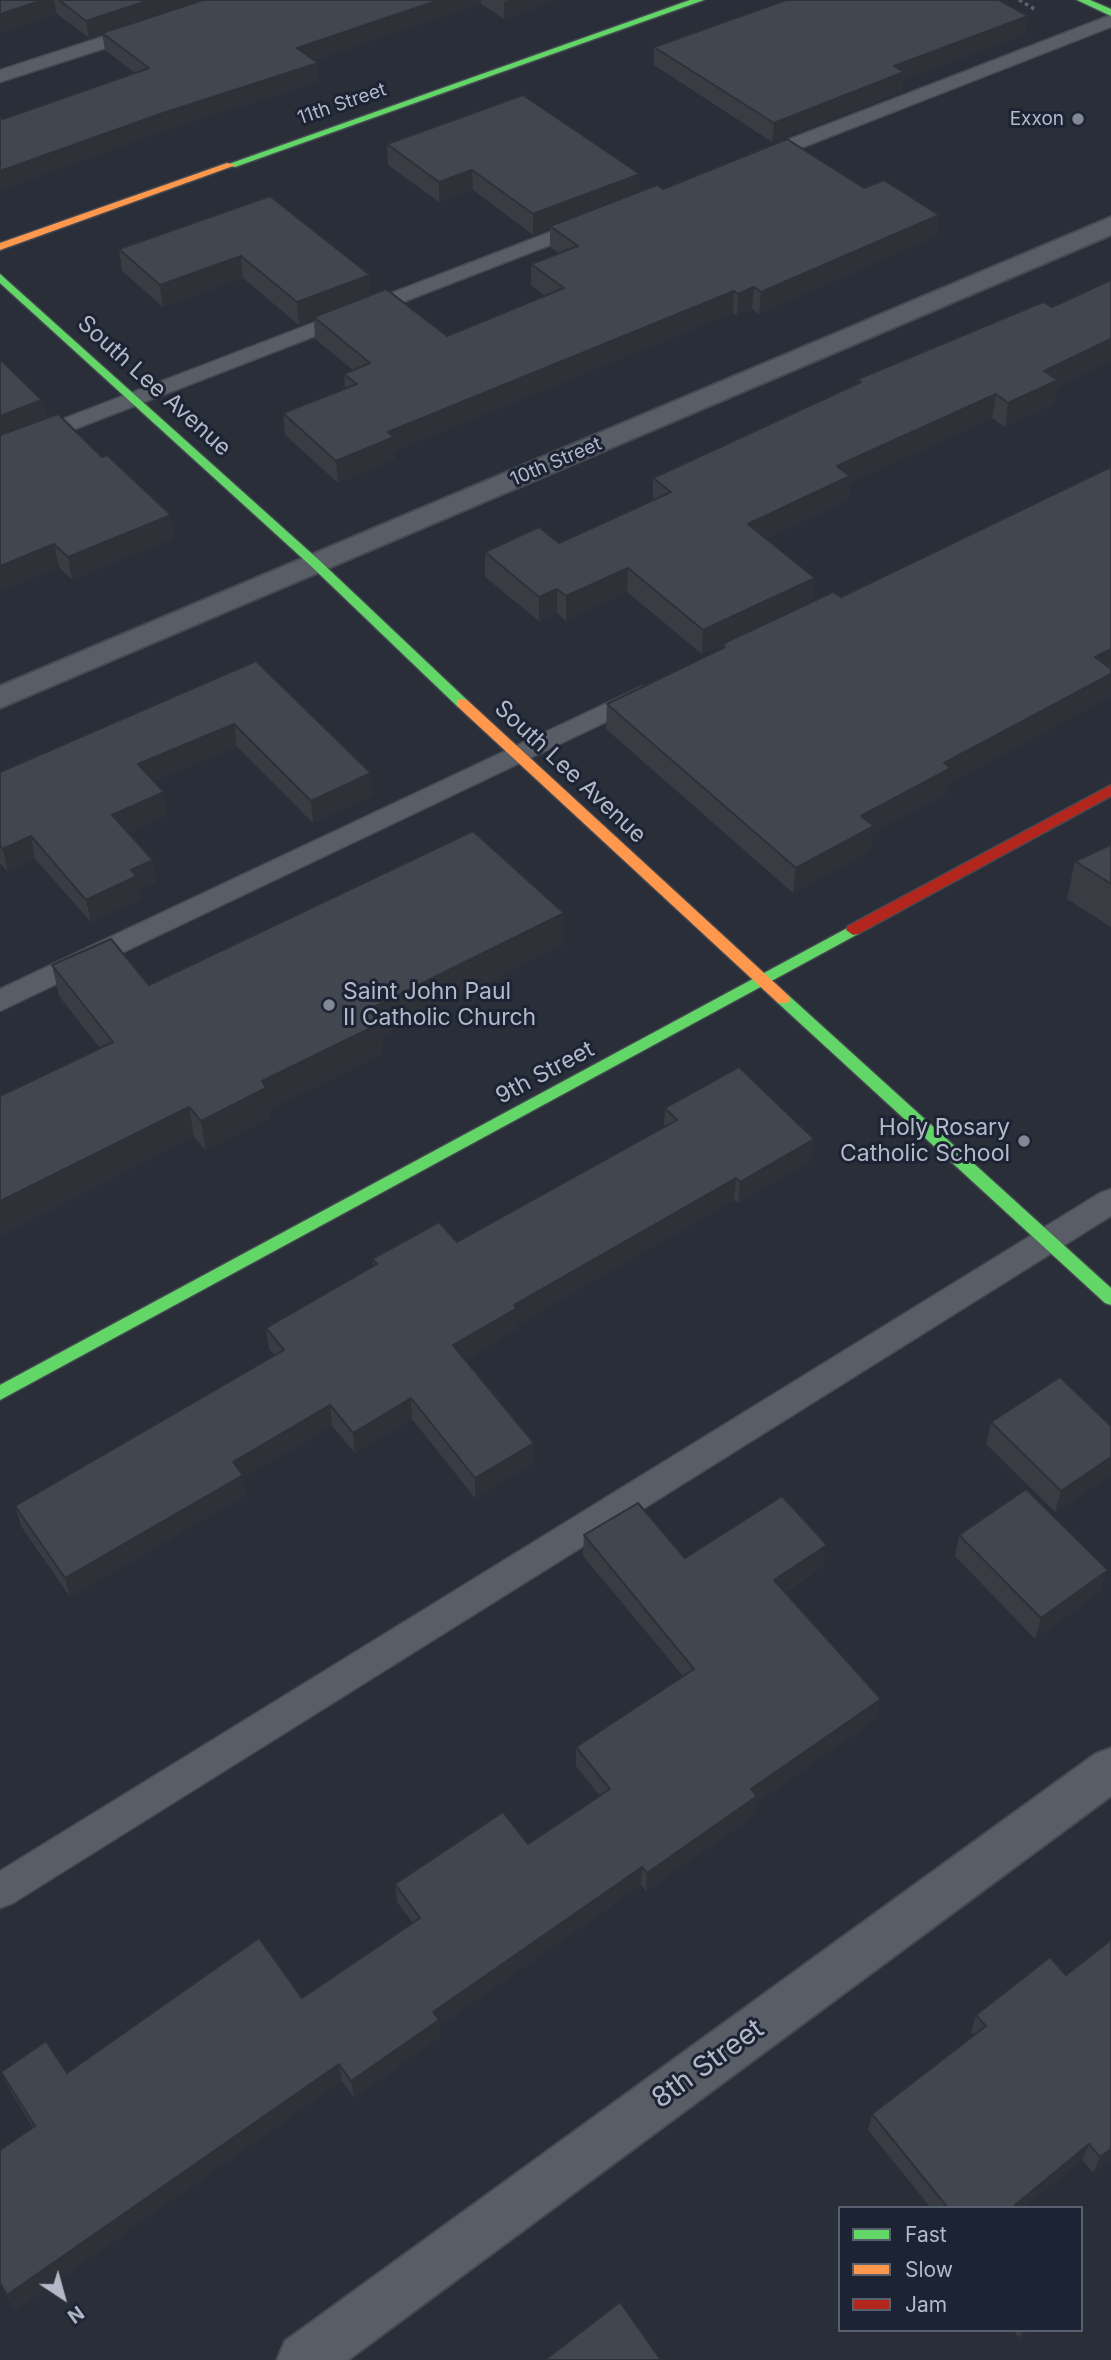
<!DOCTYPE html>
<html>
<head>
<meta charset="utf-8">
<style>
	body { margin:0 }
	#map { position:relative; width:1111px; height:2360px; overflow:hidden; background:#292e38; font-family:Inter,sans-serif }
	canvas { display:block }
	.legend { position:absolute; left:838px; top:2206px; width:245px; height:126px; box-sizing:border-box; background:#1c2333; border:2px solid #585f6f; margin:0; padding:9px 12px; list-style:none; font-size:21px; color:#b3b9c9 }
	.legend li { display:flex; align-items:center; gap:14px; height:35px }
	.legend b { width:35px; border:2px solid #585f6f }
	.north { position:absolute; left:28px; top:2262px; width:70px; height:70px; -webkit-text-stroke:5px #1c2333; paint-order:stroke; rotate:144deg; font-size:19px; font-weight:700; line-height:28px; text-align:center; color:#b3b9c9 }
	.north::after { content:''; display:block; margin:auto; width:24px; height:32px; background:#b3b9c9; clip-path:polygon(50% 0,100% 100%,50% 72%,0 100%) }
</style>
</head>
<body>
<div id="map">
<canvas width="1111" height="2360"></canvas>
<ul class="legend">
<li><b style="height:9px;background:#63d668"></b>Fast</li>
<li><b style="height:9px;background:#ff974d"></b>Slow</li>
<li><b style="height:9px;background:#b3261e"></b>Jam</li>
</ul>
<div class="north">N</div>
</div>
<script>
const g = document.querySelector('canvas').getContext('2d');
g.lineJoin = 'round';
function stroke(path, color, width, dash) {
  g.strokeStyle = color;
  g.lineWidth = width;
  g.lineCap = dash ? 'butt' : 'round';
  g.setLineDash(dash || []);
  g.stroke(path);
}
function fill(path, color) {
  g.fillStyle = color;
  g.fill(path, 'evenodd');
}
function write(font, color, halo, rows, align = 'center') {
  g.font = font + ' Inter,sans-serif';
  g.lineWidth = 6;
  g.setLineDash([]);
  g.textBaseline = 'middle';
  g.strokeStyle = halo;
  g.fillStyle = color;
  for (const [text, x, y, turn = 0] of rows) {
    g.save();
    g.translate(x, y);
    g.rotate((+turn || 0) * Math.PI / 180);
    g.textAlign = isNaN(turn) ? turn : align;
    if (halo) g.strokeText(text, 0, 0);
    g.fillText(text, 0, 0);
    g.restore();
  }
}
const lane = new Path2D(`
	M1111 15V27L765 162 758 164 748 158 751 154Z
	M142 24 151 30 149 34 0 82V70Z
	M587 218 597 224 594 228 0 458V443Z
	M643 686 652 688 656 694 652 700 0 1011V989Z
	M1111 1189V1216L13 1903 0 1908V1871L1100 1193Z`);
const street = new Path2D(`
	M1111 217V235L0 708V686Z
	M1111 1748V1796L348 2360H277L285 2341 1095 1754Z`);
const fast = new Path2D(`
	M690 0H704L235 167 226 165Z
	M1077 0H1090L1111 9V16Z
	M0 274 320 561 467 700V706H457L312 567 0 283Z
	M853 925 860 930 858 934 0 1400V1385Z
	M783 994 788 995 1111 1288V1305L1105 1303 778 1003 776 999Z`);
const slow = new Path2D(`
	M227 163 236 165 0 250V243Z
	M462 699 467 700 788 995 790 999 788 1003H778L457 706V700Z`);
const jam = new Path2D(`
	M1111 785V796L858 934 853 935 846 930 848 926Z`);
stroke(lane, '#454951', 3);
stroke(street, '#454951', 4);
stroke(fast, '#454951', 3);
stroke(slow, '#454951', 3);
stroke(jam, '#454951', 3);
stroke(new Path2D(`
	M1019 0 1036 10`), '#5d6169', 3.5, [3.5, 3.5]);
fill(lane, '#595d66');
fill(street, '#595d66');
fill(fast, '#63d668');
fill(slow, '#ff974d');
fill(jam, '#b3261e');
fill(new Path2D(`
	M0 0H557L504 19 481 4 314 60 319 81 165 131 3 119 135 73 105 50 102 34 89 38 57 14Z
	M1026 34 903 80 902 91 772 142 654 65V47Z
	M387 144 639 192 663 189 864 188 939 215 937 236 759 314 752 309 737 316 733 313 395 451V459L338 483 285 435 283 413 345 389 344 374 353 370 315 339 314 319 299 325 243 278 163 307 122 271 119 249 270 196 371 295 447 336 545 296 531 285V264L558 253 550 247V228L533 235 473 190 439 202 388 165Z
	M1111 280V361L1057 387 1054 404 1005 427 992 418 850 483 848 500 766 539 815 578 813 601 841 597 1111 467V691L1110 697 948 784 947 793 873 833 870 851 793 893 606 729 607 704 721 649 722 645 702 654 627 592 566 621 557 613 539 621 485 577V552L559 543 653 500V478L857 383 858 379 1052 307Z
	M42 400 46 419 102 457 171 515 174 538 72 580 59 567 0 591Z
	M256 661 371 773 372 796 313 823 237 747 154 781 167 815 128 833 153 860 156 882 139 890 141 899 91 922 35 859 8 872 1 864H0V772Z
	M1111 845V927L1067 899 1075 861Z
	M564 913V944L382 1036 383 1054 269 1110 270 1118 206 1151 194 1137 100 1048 59 996 52 965 149 985Z
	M665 1108 812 1160 738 1203 734 1200 517 1325V1329L465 1360 534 1463 475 1498 412 1419 355 1453 332 1426 243 1478 246 1495 70 1597 21 1526 15 1506 275 1356 269 1349 266 1328 373 1266 372 1259 457 1242 664 1127Z
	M991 1422 1111 1426V1475L1055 1512 986 1444Z
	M584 1535 685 1558 824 1565 785 1592 877 1718 756 1803 755 1815 646 1891 641 1885 439 2026 440 2037 354 2098 342 2081 15 2310 0 2284V2150L33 2128 9 2088 1 2072 67 2073 302 1998 413 1923 397 1902 395 1884 528 1844 600 1796 576 1766V1747L683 1676 583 1556Z
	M959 1535 1101 1591 1035 1639 955 1556Z
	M1111 1940V2158L1093 2173 1082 2160 1023 2208H931L868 2130 872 2114 974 2035 971 2032 976 2015 1066 1975Z
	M1013 2330H1029L1019 2338Z`), '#393c43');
fill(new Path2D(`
	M43 0H54L57 14 0 33V14Z
	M150 0H206L89 38 86 21Z
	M439 0H481V4L298 65 297 48Z
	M508 0H557L504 19V2Z
	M1028 16 1026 34 903 80 902 91 772 142 774 123 894 66Z
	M318 63 319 81 165 131 0 191V171L163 113Z
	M472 170 473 190 439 202V182Z
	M640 174 639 194 550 226V228L533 235V214Z
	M939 215 937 236 759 314 761 292Z
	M241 256 243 278 163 307 160 285Z
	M370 275 371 297 314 317V319L299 325 297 302Z
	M754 287 752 309 737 316 738 294Z
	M734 291 733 313 395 451V459L338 483 336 461 388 432Z
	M1111 339V361L1057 387 1054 404 1005 427 1008 403 1044 371Z
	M996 394 992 418 850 483 848 500 746 549 748 524 837 466Z
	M42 400 46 422 0 441V416Z
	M171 515 174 538 72 580 68 557Z
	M54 544 59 567 0 591V566Z
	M628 568 627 592 566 621V596Z
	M815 578 813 602 702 654 703 630Z
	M557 589V613L539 621V597Z
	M1111 649V671L1095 657Z
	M1111 674V691L1110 697 948 784 947 793 873 833 870 851 793 893 796 868 861 816 944 763Z
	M234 724 237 747 142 786 138 764Z
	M371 773 372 796 313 823 311 801Z
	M164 792 167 815 116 838 112 815Z
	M31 836 35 859 8 872 3 849Z
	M153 860 156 882 139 890 141 899 91 922 86 900 131 870Z
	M564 913V944L382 1036 383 1054 269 1110 270 1118 206 1151 201 1121 262 1081 368 1010Z
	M189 1107 194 1137 0 1236V1201Z
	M814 1139 812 1160 738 1203 740 1182Z
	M736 1178 734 1200 517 1325V1329L454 1366 453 1345 514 1305Z
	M411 1398 412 1419 355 1453 353 1433Z
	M330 1405 332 1426 243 1478 246 1495 70 1597 65 1578 233 1462Z
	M534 1443V1463L475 1498V1478Z
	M1111 1457V1475L1055 1512 1061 1491Z
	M827 1545 824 1565 771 1600 774 1580Z
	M1108 1570 1101 1591 1035 1639 1041 1618Z
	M881 1699 877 1718 756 1803 755 1815 646 1891 647 1873 751 1789Z
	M642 1867 641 1885 439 2026 440 2037 354 2098 351 2081 433 2012Z
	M339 2064 342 2081 15 2310 7 2295Z
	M1089 2144 1082 2160 1024 2208H1014L1015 2205Z
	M1111 2149V2158L1093 2173 1100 2157Z
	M1023 2330H1029L1019 2338Z`), '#2e3137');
const building = new Path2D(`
	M0 0H43L0 14Z
	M59 0H150L86 21Z
	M203 0H439L297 48 318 63 163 113 0 171V116L3 119 149 68 102 33Z
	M786 0H999L1028 16 894 66 904 72 774 123 654 47Z
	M523 95 640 174 533 214 472 170 439 182 387 144Z
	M787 139 864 188 884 180 939 215 761 292 754 287 738 294 734 291 388 432 394 437 336 461 283 413 357 384 344 374 370 363 314 317 386 289 447 336 564 288 531 264 578 246 550 226 657 185 663 189Z
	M270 196 370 275 297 302 241 256 160 285 119 249Z
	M1111 280V339L1044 371 1058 380 1008 403 996 394 837 466 850 476 748 524 815 578 703 630 628 568 566 596 557 589 539 597 485 552 539 527 559 543 671 492 653 478 861 382 858 379 1043 302 1052 307Z
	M0 359 42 400 0 416Z
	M58 414 102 457 107 455 171 515 68 557 54 544 0 566V435Z
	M1111 467V649L1095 657 1111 669V674L944 763 951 768 861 816 874 826 796 868 607 704 725 647 722 644 833 592 841 597Z
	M256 661 371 773 311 801 234 724 138 764 164 792 112 815 153 860 131 870 137 876 86 900 31 836 3 849 0 846V772Z
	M473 831 564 913 368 1010 381 1023 262 1081 266 1088 201 1121 189 1107 0 1201V1096L113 1042 52 965 111 939 149 985Z
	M1111 845V884L1075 861Z
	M739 1067 814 1139 740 1182 736 1178 514 1305 517 1308 453 1345 534 1443 475 1478 411 1398 353 1433 330 1405 233 1462 243 1475 65 1578 15 1506 284 1350 266 1328 377 1264 372 1259 439 1222 457 1242 677 1120 665 1108Z
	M1060 1377 1111 1426V1457L1061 1491 991 1422Z
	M1026 1489 1108 1570 1041 1618 959 1535Z
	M782 1496 827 1545 774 1580 881 1699 751 1789 757 1796 647 1873 642 1867 433 2012 439 2020 351 2081 339 2064 7 2295 0 2283V2150L35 2126 1 2072 46 2041 67 2073 259 1938 302 1998 420 1918 395 1884 503 1812 528 1844 610 1789 576 1747 694 1669 584 1535 638 1503 685 1558Z
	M1111 1940V2149L1100 2157 1089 2144 1015 2205 1018 2208H948L872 2114 986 2026 976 2015 1050 1957 1066 1975Z
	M620 2302 661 2360H545Z`);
fill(building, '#42464e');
stroke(building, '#2e3137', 2);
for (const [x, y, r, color] of [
	[1078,119,7,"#838896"],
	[329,1005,7,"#838896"],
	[1024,1141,7,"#838896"]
]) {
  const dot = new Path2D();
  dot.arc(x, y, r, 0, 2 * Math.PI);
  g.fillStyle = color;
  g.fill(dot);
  stroke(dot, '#1c2333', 2.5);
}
write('19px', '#b3b9c9', '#1c2333', [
	["11th Street",342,104,-19],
	["10th Street",556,462,-23]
]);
write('19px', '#b3b9c9', '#1c2333', [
	["Exxon",1064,119]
], 'right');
write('23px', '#b3b9c9', '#1c2333', [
	["South Lee Avenue",154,386,42],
	["South Lee Avenue",570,772,43],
	["9th Street",545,1073,-28]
]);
write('23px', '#b3b9c9', '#1c2333', [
	["Saint John Paul",343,992],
	["II Catholic Church",343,1018],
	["Holy Rosary",1010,1128,"right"],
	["Catholic School",1010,1154,"right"]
], 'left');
write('28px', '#b3b9c9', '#1c2333', [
	["8th Street",708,2064,-36]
]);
</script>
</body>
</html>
